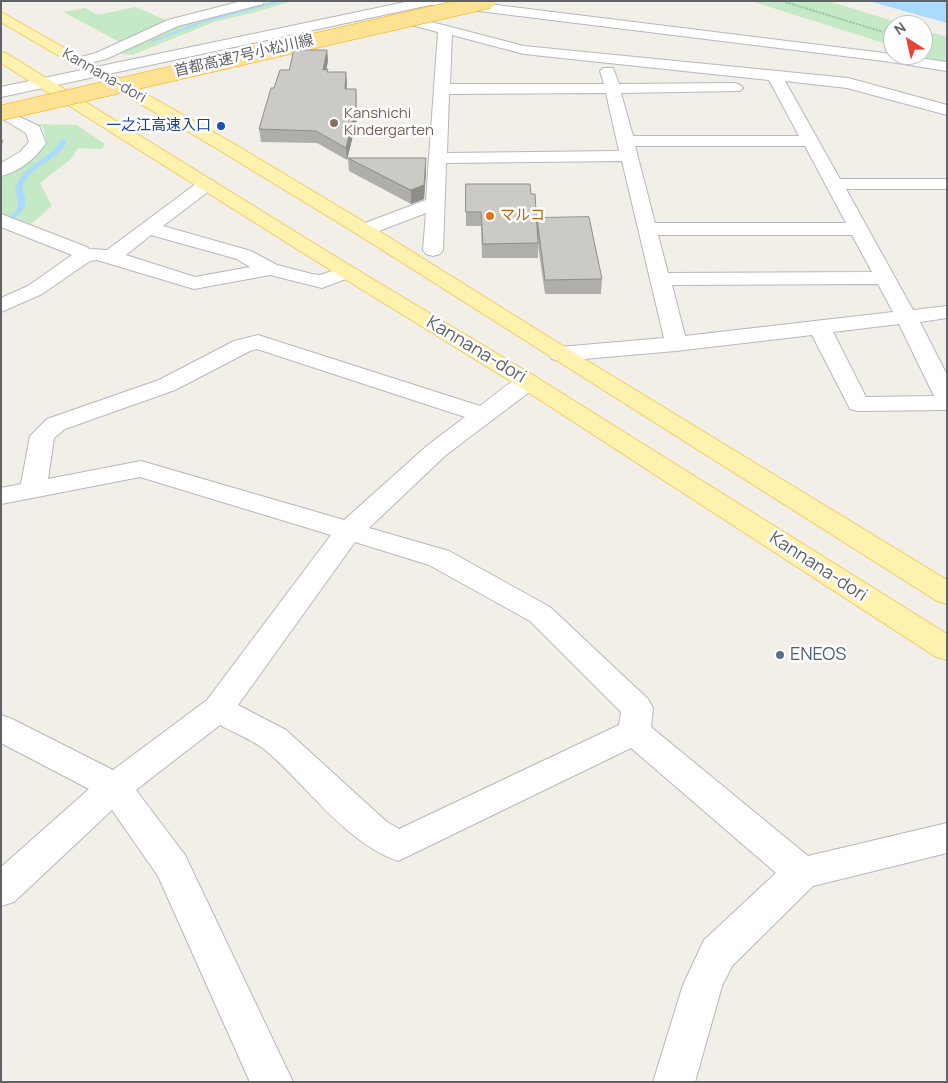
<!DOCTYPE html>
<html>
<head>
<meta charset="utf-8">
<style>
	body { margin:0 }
	#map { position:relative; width:948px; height:1083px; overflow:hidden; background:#f1efe8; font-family:Manrope,sans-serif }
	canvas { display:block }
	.frame { position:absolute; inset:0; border:2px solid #5f6368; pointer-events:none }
	.north { position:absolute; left:883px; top:15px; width:50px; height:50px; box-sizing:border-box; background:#fff; border:1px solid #bfc1c3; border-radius:50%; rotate:325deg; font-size:14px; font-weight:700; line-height:20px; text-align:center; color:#5f6368 }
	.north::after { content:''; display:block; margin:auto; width:18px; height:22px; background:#ea4335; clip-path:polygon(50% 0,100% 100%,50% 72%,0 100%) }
</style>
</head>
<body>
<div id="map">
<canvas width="948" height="1083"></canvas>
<div class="frame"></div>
<div class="north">N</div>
</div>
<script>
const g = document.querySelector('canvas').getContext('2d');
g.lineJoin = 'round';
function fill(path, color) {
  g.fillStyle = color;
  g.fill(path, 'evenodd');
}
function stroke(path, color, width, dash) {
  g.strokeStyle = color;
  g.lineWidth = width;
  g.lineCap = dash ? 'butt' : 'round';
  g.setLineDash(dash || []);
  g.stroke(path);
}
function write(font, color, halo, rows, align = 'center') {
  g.font = font + ' Manrope,"Noto Sans JP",sans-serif';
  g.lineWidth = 5;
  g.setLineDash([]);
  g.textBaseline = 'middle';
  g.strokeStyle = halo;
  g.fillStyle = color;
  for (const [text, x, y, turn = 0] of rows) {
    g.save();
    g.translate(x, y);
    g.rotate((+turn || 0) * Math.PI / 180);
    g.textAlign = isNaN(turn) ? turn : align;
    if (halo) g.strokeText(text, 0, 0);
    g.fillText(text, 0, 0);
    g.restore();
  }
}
fill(new Path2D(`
	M273 1H292L256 12 214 22 132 55 115 53 184 24Z
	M751 1H828L906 25H893V46Z
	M136 7 170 22 120 42 63 12 85 8 98 15Z
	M923 30 947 37V64L924 60 912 55H923Z
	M37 124 77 125 105 144 101 149 78 148 72 158 40 183 52 206 31 224 1 213V177L32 158 47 143 43 127Z`), '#c5e8c5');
fill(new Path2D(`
	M277 1H284L205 22 153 42 150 41 202 21Z
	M868 1H947V23Z
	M61 140H67C59 162 29 164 22 188 27 202 28 209 14 218L10 216C22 208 18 200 15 189 22 164 49 161 61 140Z`), '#aadaff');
const minor = new Path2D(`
	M242 1H264L263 4 178 26 106 59 86 64 81 63 79 60 81 57 96 53 168 20Z
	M410 1H464L884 53 947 62V71L884 61 430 5 1 97V87Z
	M416 18 524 46 848 78 947 105V115L847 88 785 81 840 179H947V189H846L913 310 947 306V318L920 322 947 375V410L858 411 850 409 812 335 676 351 560 361 552 359 549 354 552 349 560 347 664 338 622 161 446 163 443 250 440 254 433 256 426 254 423 250 426 213 371 234 364 236 357 234 354 230 357 226 426 200 438 32 411 25 409 22 411 19ZM452 35 524 54 769 80 799 136H633L621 93 740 91 743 88 740 85 735 83 619 84 613 68H603L600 71 604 84H450ZM606 93 619 151 447 153 449 94ZM635 146H805L846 223H655ZM658 235H852L872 272 668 273ZM878 284 893 312 685 336 672 285ZM899 324 934 396 866 397 833 332Z
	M9 112 39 126 46 143C36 158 19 172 1 176V163L20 152 29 142 26 133 1 118 3 114Z
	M207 179 213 180 216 184 213 188 163 226 251 251 277 265 312 274 320 275 347 266 354 268 357 272 354 276 322 288 270 275 194 289 97 260 90 261 42 294 1 312V298L28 286 72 255 1 227V214L87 247 89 249 107 250 201 180ZM151 235 237 259 250 267 195 277 126 255Z
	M258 335 480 406C496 395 516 372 536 377L540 382 536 387 446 455 369 528 449 551 550 607 648 699 653 708 651 727 808 856 947 823V853L813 886 732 966 722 986 695 1082H653L683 985 704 940 776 873 631 748 398 861C344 842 307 785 264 749 251 739 234 733 220 725L136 790 185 855 293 1082H250L158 876 112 810 14 902 1 906V867L89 789 1 743V715L12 719 113 770 207 700 331 535 140 477 1 504V488L21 484 30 436 47 419 159 380 234 341ZM257 349 465 417 428 445 344 520 141 461 48 479 54 438 65 429 175 390 250 351ZM355 542 429 565 530 621 621 712 619 725 399 829 387 822 286 730 238 705Z`);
const major = new Path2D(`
	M1 12 231 142 371 226 568 349 947 580V604L937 601 357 234 219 150 1 22Z
	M1 52 6 53 354 268 536 377 947 634V660L936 657 520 387 340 276 1 63Z`);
stroke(minor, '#b5b8bc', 2);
stroke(major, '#f2c960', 2);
stroke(new Path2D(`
	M782 1 883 32`), '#9cc7a9', 2, [2.5, 1]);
fill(minor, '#fff');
fill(major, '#fff2af');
const highwayBridge = new Path2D(`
	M1 113 488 1`);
stroke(highwayBridge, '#f9ab00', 16, []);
stroke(highwayBridge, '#fde293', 15);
fill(new Path2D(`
	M327 50 328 61 326 69 328 72 347 83 346 89 357 119 347 160 317 143 261 142 259 129 274 88Z
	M348 158 426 171 424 199 411 204 349 171Z
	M466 184 531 194 537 220 602 279 601 294H545L538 245V258H482L481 226H466Z`), '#afaea9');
fill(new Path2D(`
	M327 50 328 61 324 81 323 70Z
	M346 72 347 83 346 101 345 89Z
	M356 89 357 119 347 160 346 148Z
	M1 135 3 142 1 145Z
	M426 158V171L424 199 411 204V190Z`), '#8f8d8a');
const building = new Path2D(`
	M294 50H327L323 70 328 69 327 72H346L345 89H356V107L346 148 316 131 259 129 271 88H274L280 70H289Z
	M348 158H426L424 185 411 190Z
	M466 184H530L531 194H535L538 243 483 244 481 212H466Z
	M589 217 602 279 545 280 537 218Z`);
fill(building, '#cccac5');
stroke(building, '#8f8d8a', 1);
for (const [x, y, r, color] of [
	[334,123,5,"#8d6e63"],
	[221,126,5,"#1a4fb4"],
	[490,216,5,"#e8710a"],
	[780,655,5,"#5c6f8a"]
]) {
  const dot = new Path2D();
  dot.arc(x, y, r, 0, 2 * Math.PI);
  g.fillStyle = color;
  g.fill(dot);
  stroke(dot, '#fff', 2);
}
write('15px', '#5f6368', '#fff', [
	["首都高速7号小松川線",244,56,-13],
	["Kannana-dori",104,76,30]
]);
write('15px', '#785e54', '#fff', [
	["Kanshichi",344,114],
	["Kindergarten",344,131]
], 'left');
write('15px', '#164399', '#fff', [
	["一之江高速入口",211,126]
], 'right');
write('15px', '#c56008', '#fff', [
	["マルコ",500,216]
], 'left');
write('18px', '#5f6368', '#fff', [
	["Kannana-dori",476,350,31],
	["Kannana-dori",818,567,33]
]);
write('18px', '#4e5e75', '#fff', [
	["ENEOS",790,655]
], 'left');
</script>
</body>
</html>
